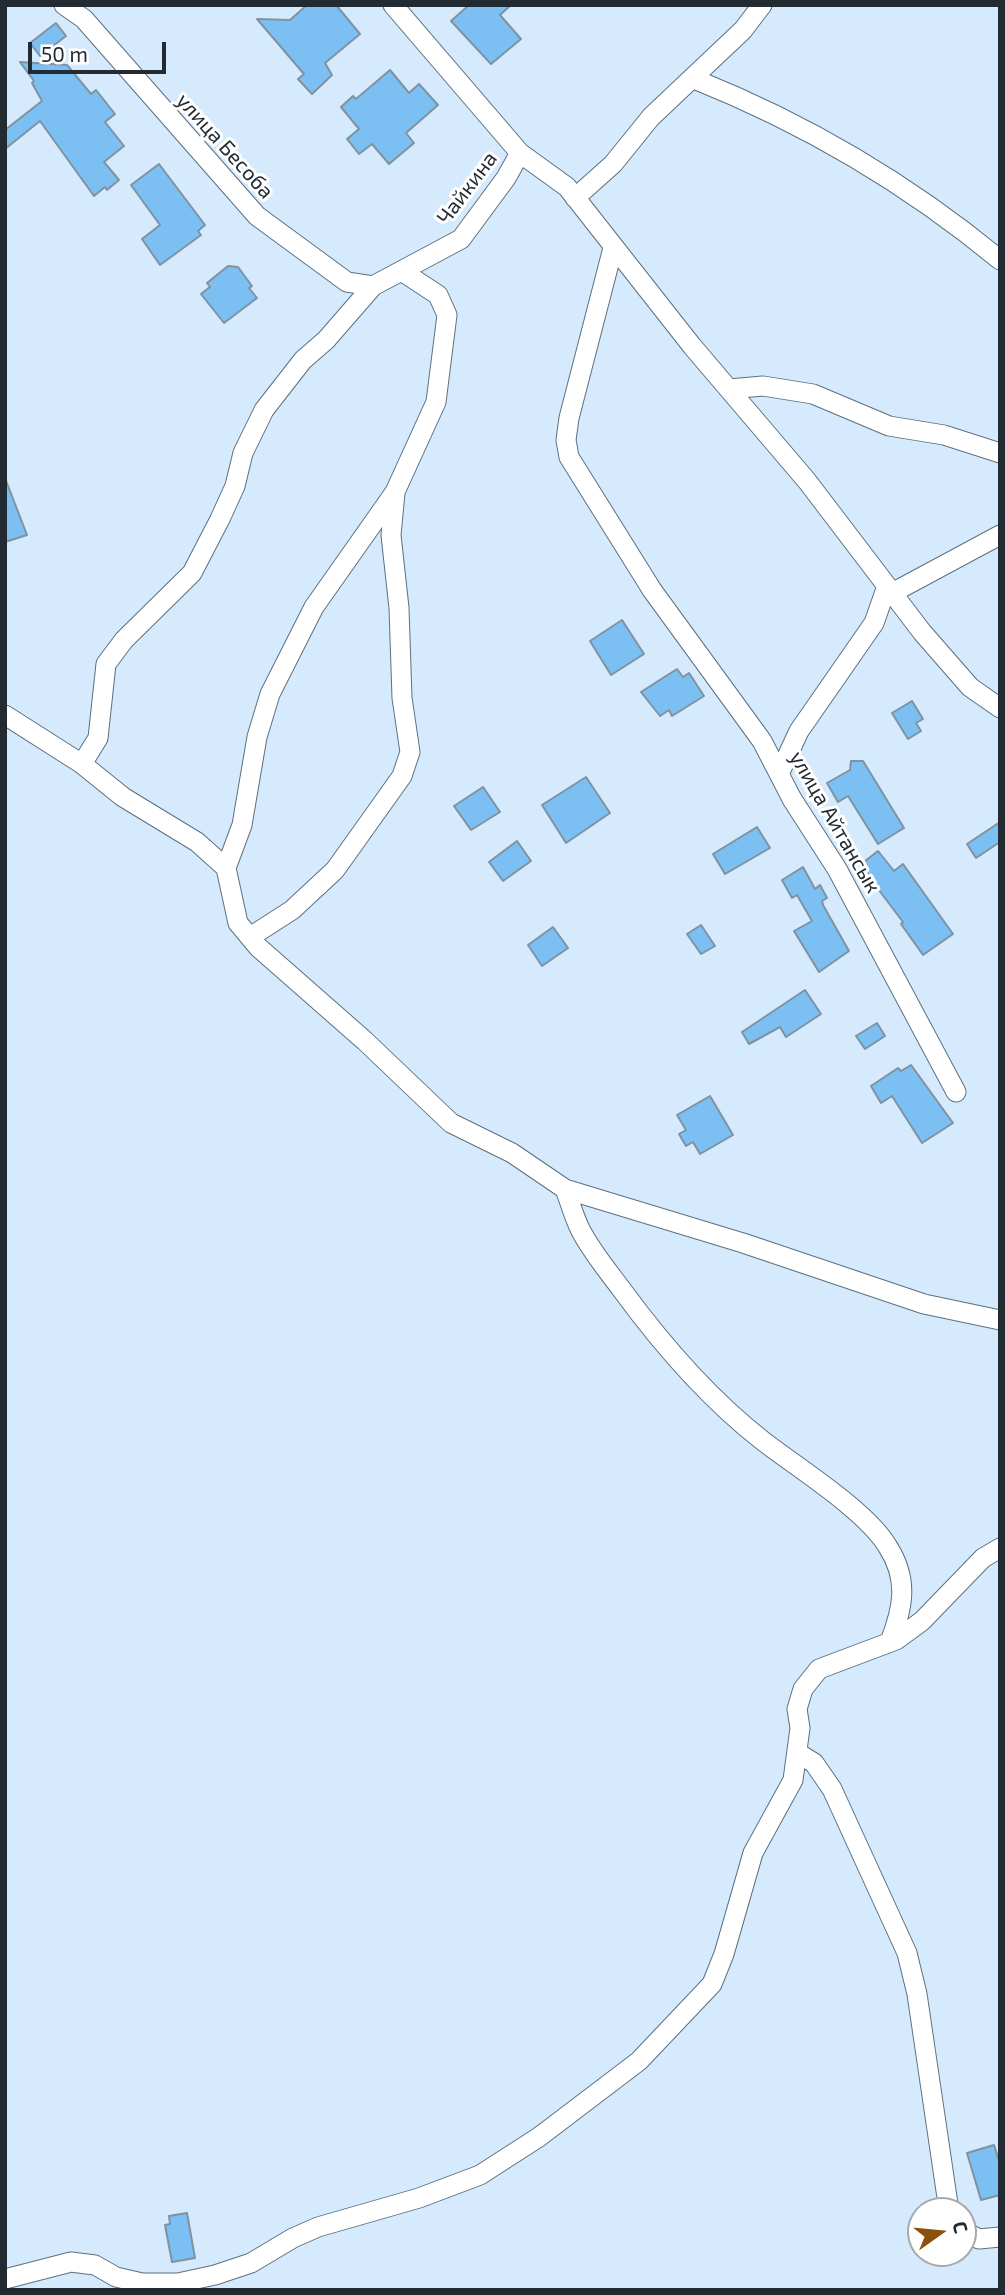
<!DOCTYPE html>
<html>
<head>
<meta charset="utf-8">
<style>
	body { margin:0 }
	#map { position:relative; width:1005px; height:2295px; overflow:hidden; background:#d5eafc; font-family:"Exo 2",sans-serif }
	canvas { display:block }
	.frame { position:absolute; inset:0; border:7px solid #232b32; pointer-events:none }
	.north { position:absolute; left:907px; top:2197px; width:70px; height:70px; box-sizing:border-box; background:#fff; border:2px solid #a7aaad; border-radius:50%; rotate:75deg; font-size:19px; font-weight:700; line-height:28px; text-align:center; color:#232b32 }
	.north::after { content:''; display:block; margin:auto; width:24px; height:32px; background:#8c510d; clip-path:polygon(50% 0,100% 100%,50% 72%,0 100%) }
	.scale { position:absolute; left:28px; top:42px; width:138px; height:32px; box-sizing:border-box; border:4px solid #232b32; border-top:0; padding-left:9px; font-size:21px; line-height:24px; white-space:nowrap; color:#232b32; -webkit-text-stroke:5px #fff; paint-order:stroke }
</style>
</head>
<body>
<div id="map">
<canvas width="1005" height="2295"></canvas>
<div class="frame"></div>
<div class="north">С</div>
<div class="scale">50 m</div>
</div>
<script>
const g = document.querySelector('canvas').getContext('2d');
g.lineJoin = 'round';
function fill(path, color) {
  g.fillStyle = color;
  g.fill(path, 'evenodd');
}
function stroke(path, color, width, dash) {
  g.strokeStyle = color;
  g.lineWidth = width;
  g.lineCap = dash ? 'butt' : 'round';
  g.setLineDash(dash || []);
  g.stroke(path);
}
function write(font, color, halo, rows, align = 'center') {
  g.font = font + ' "Exo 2",sans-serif';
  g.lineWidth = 6;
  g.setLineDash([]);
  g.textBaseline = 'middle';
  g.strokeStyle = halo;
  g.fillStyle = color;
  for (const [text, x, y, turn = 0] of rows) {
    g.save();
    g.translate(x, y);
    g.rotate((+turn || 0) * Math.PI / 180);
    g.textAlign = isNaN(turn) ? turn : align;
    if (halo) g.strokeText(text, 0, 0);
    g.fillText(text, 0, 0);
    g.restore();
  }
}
const building = new Path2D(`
	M307 5H336L360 34 325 63 332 75 312 94 298 79 304 74 257 19 290 20Z
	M469 5H511L500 15 521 39 491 64 451 21Z
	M56 23 66 36 40 56 30 43Z
	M20 62 67 65 91 94 96 90 115 114 105 122 124 146 104 162 119 180 107 190 105 187 94 196 40 121 5 149V130L42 101 32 83 34 81Z
	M390 70 409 93 419 84 438 105 406 133 414 143 389 164 372 144 359 154 347 139 359 129 341 107 353 96 356 99Z
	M159 164 205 225 198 231 201 235 160 265 142 239 160 225 131 185Z
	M228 266 238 267 252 286 249 288 257 298 224 323 201 294 210 287 207 283Z
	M5 478 27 535 5 542Z
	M622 620 644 654 611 675 590 641Z
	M677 669 683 677 689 673 704 696 672 716 669 710 660 716 641 692Z
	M912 701 923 719 916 723 921 731 908 739 892 713Z
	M851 761H863L904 828 878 844 848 796 838 802 827 783 850 770Z
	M586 777 610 813 566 843 542 805Z
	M483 787 500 812 471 830 454 806Z
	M1000 822V842L976 858 967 844Z
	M757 827 770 848 725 874 713 854Z
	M517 841 531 861 503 881 489 862Z
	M878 851 894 871 903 864 953 934 923 955 901 924 903 922 860 865Z
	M803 867 815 889 820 885 827 898 822 901 823 905 849 951 819 972 794 931 812 921 797 895 792 898 782 880Z
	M701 925 715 946 701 954 687 934Z
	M553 927 568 948 542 966 528 945Z
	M805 990 821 1014 786 1037 780 1027 749 1044 742 1032Z
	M877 1023 885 1036 865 1049 856 1036Z
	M911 1065 953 1123 922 1143 892 1096 881 1103 871 1086 898 1068 901 1071Z
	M710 1096 733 1135 700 1154 693 1142 686 1146 679 1134 686 1130 677 1115Z
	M994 2145 1000 2164V2195L981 2200 967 2153Z
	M187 2213 195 2258 172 2262 165 2225 170 2224 169 2216Z`);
fill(building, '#7cc0f3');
stroke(building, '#7f92a2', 2);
const minor = new Path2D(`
	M64 5 84 19 257 216 347 282 373 286
	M393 5 520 153 567 187 692 346 807 481 922 632 970 687 1000 708
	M694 79C804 123 908 184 1000 260
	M575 198 613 164 651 117 743 30 762 5
	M613 248 569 418 566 440 569 457 652 590 762 741 792 799 837 869 956 1092
	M729 389 763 386 813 394 889 426 944 435 1000 453
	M892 593 1000 535
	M5 715 82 764 123 797 197 842 226 868 238 923 258 947 365 1041 451 1123 512 1153 565 1189 743 1243 924 1304 1000 1320
	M82 764 98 738 106 664 124 640 192 573 220 519 235 486 243 453 264 410 303 360 326 340 373 286 461 239 506 178 520 153
	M779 774 799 731 874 623 887 586
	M226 868 242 825 257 737 270 694 314 607 395 492 436 402 447 315 438 295 403 272
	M250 937 292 910 335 870 402 776 410 752 402 698 399 608 391 535 395 493
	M565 1189C570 1202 574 1217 580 1229 591 1251 608 1271 622 1290 663 1346 708 1398 763 1441 798 1468 867 1511 888 1547 909 1580 903 1608 890 1642
	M798 1753 814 1763 832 1789 907 1953 917 1994 949 2211
	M963 2231 979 2239 1000 2237
	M5 2279 71 2262 95 2265 116 2277 142 2283H178L215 2275 251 2263 293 2238 318 2227 419 2198 480 2175 539 2137 639 2061 712 1984 724 1954 753 1853 793 1780 800 1728 797 1709 803 1689 819 1669 896 1640 922 1621 983 1558 1000 1548`);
stroke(minor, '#5d707f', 21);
stroke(minor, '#fff', 19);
write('21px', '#232b32', '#fff', [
	["улица Бесоба",225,146,48],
	["Чайкина",467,188,-53],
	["улица Айтансык",835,822,60]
]);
</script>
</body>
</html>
